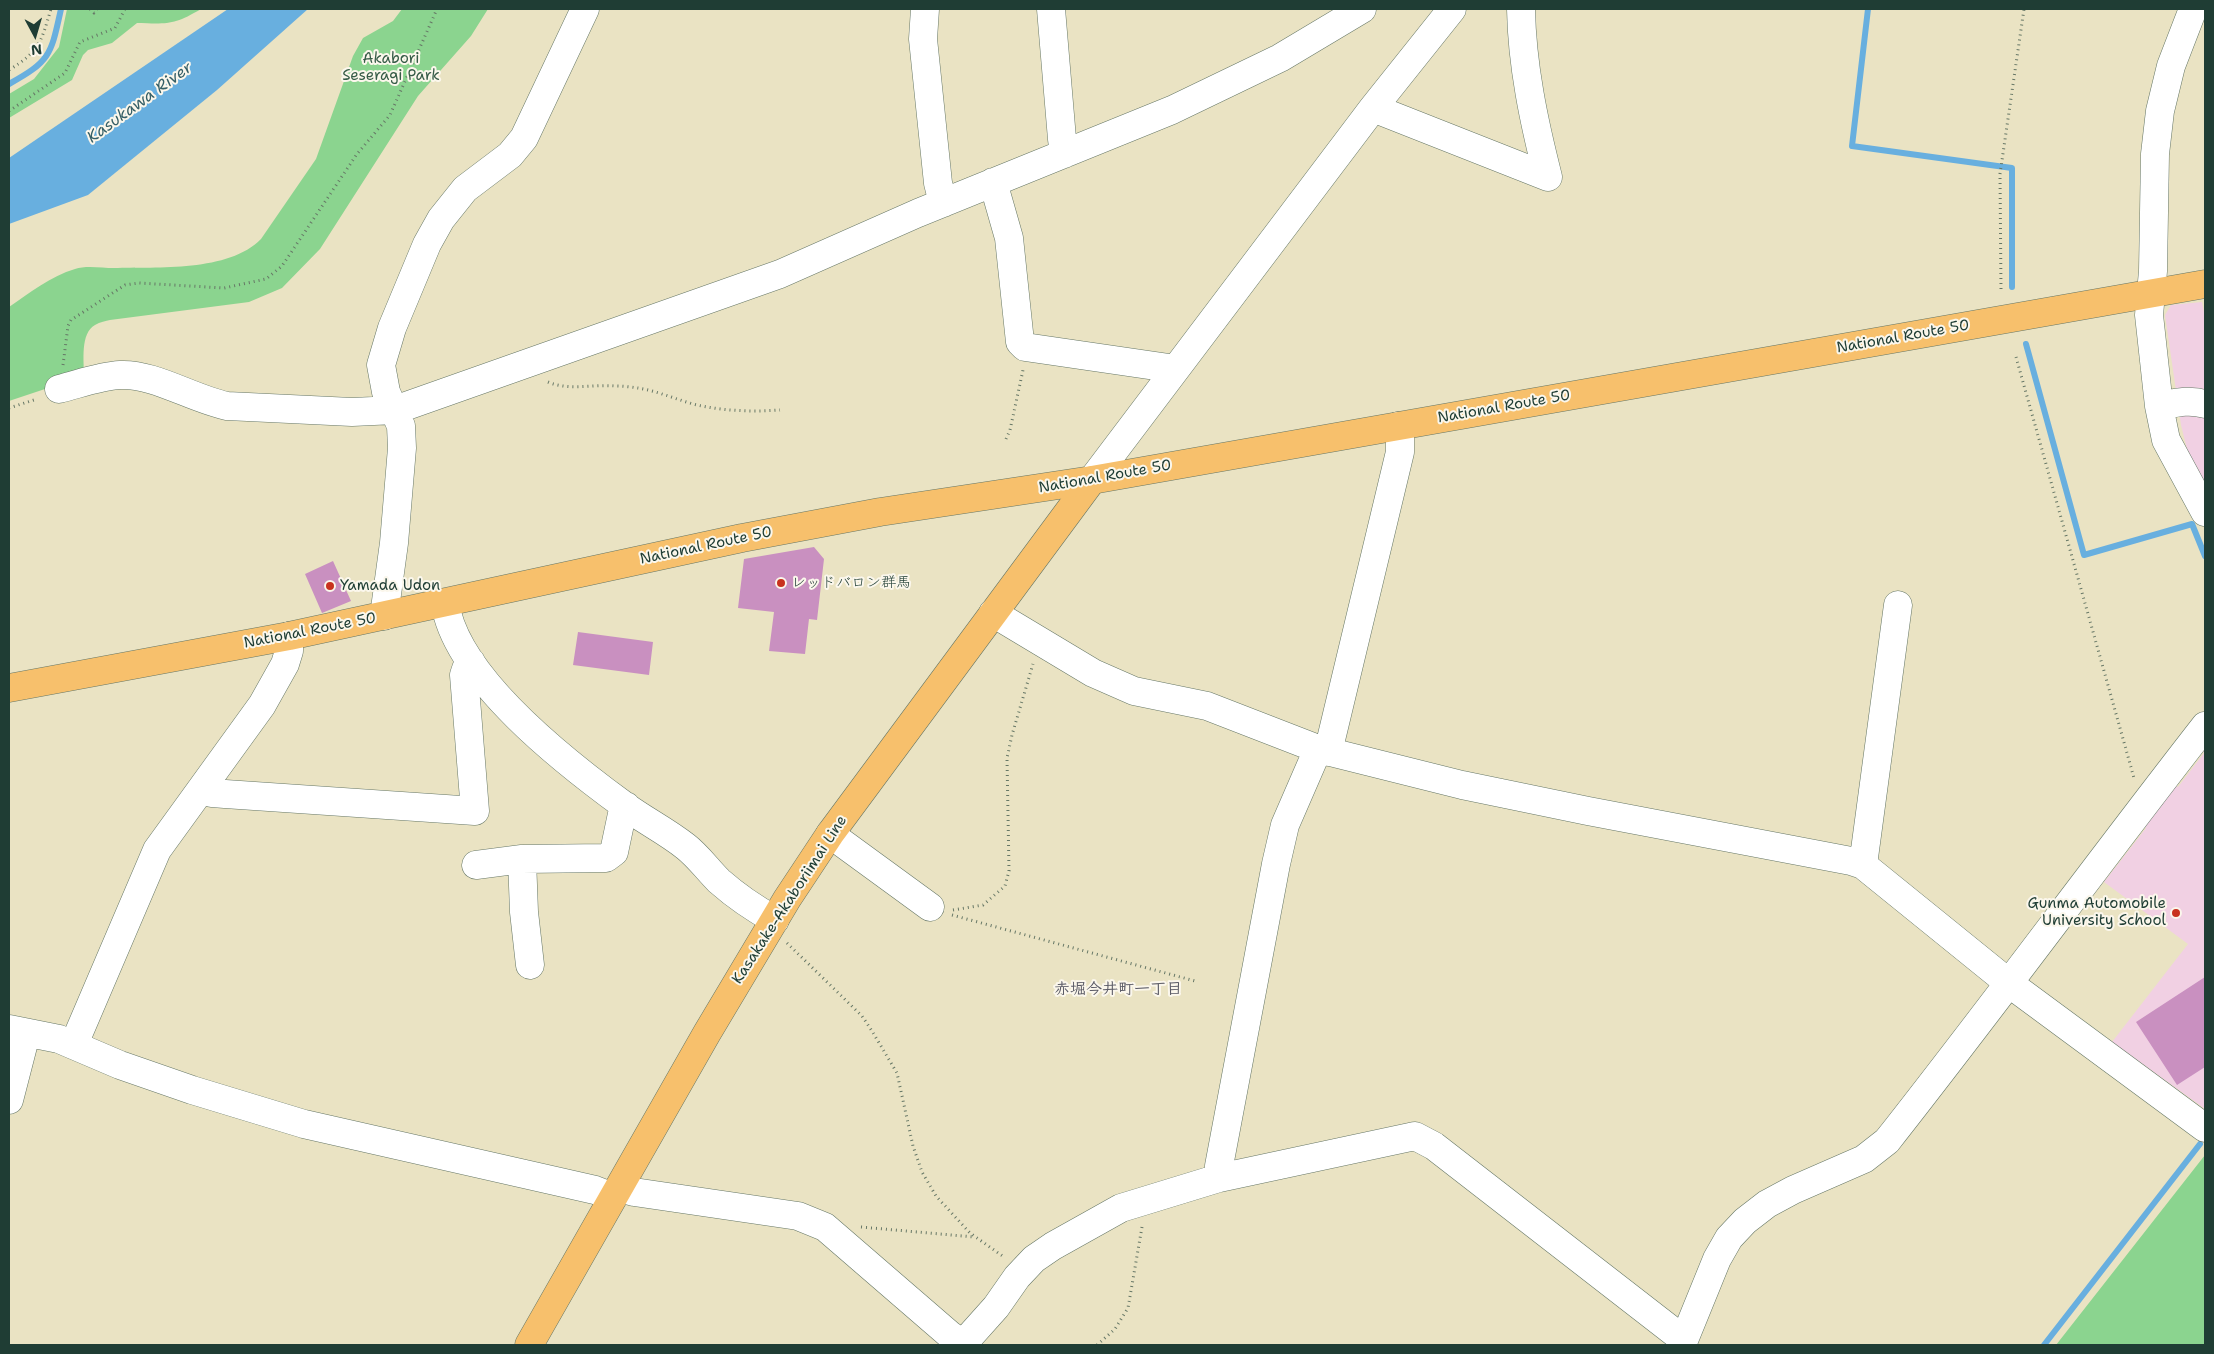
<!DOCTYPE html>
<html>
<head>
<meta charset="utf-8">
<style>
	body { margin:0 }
	#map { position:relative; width:2214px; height:1354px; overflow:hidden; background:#eae3c3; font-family:"Shantell Sans",sans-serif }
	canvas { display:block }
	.frame { position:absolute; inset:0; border:10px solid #1f3d34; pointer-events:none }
	.north { position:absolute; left:10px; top:10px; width:50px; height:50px; -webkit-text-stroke:4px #fbf7ec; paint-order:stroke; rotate:174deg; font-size:14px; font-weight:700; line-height:20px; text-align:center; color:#1f3d34 }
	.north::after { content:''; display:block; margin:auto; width:18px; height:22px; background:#1f3d34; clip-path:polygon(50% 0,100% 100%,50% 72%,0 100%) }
</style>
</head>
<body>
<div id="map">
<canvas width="2214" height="1354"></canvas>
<div class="frame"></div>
<div class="north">N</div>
</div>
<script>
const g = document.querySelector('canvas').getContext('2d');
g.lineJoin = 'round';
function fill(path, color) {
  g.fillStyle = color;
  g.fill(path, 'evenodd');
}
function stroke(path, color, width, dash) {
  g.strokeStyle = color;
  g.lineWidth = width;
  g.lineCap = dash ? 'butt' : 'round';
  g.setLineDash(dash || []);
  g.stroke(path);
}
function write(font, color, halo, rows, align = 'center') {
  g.font = font + ' "Shantell Sans","Klee One",sans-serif';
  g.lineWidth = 4;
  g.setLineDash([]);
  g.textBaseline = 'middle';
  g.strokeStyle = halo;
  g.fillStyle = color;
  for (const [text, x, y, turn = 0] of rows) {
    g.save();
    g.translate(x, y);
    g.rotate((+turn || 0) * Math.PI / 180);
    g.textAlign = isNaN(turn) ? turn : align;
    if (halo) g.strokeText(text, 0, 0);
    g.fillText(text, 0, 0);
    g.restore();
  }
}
fill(new Path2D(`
	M2202 302 2205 317V491L2189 457 2181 425 2165 315 2171 305Z
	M2205 741V1109L2112 1042 2188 944 2104 882 2146 828 2141 823 2173 783 2178 787 2204 753 2200 747Z`), '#f1d0e3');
fill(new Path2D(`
	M67 9H201C174 25 168 24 137 23L112 43 88 50 83 55 72 80 9 118V94L34 79 59 47Z
	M402 9H488L471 36 418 96 320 249 282 288 249 302 110 320C106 321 100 322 95 325 80 333 84 362 84 376L9 401V307C29 293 51 276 75 269 86 265 102 268 114 268 157 267 229 272 261 239L316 159 353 56 363 38 393 21Z
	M2205 1155V1345H2056Z`), '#8bd48f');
fill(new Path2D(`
	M228 9H308L217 90 88 195 9 224V158Z`), '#68afdf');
stroke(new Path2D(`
	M1868 9 1852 146 2012 168V287
	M9 84C51 61 51 54 61 9
	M2026 344 2084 555 2192 524 2205 556
	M2044 1345 2200 1144`), '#68afdf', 6);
fill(new Path2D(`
	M814 547 824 559 817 620 809 619 805 654 769 651 774 612 738 608 744 559Z
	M333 561 351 601 322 613 305 574Z
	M578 632 653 642 649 675 573 665Z
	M2205 977V1067L2177 1085 2136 1022Z`), '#c990c0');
const minor = new Path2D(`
	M925 9 923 39 938 183 943 203
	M1051 9 1062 139 1064 154
	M2193 9 2171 66 2160 111 2155 154 2153 271 2149 315 2159 406 2166 440 2205 512
	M1373 108 1548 177C1534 122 1522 66 1521 9
	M993 182 1009 238 1020 342 1025 347 1176 369
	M59 389C79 384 100 376 120 375 153 373 193 399 227 406L352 412 395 410 780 274 918 213 1172 110 1280 58 1362 9
	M2159 406C2175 403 2189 399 2205 404
	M1092 480 1373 108 1452 9
	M445 603C456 678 566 763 625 806 644 820 666 831 685 846 698 856 707 869 719 881 736 896 755 909 775 920
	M993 613 1093 673 1134 691 1207 706 1318 749 1462 785 1588 811 1851 861 1863 865 2010 984 2205 1128
	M384 616 394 543 402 448 401 426 386 392 381 365 392 328 427 244 441 219 465 189 510 155 524 138 585 9
	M1328 752 1400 452V438L1398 426
	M203 788 212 793 225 794 475 811 464 675 466 669 471 662
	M830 834 930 907
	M522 859 524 912 530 965
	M476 865 522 859 606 858 614 852 622 814 626 806
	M1863 865 1898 605
	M9 1029 59 1039 120 1065 192 1090 304 1124 595 1190 613 1197
	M74 1044 157 850 262 705 285 664 289 651V636
	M9 1100 24 1042 29 1033
	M1219 1178V1166L1276 864 1285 825 1318 749
	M619 1188 634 1192 798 1216 825 1227 950 1335 966 1345
	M962 1345 996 1307 1017 1277 1034 1259 1053 1246 1121 1208 1219 1178 1415 1136 1434 1146 1684 1340
	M1682 1345 1717 1259 1729 1238 1745 1221 1767 1204 1793 1190 1864 1159 1887 1141C1995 1004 2098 863 2205 726`);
const major = new Path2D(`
	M529 1345 707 1033 787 899 830 834 1092 480`);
const highway = new Path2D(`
	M9 688 289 636 742 538 880 512 1092 480 2205 284`);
stroke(minor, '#676', 29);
stroke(major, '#676', 29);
stroke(highway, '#676', 29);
stroke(new Path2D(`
	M90 9 94 13 97 9
	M9 70C40 51 41 42 51 9
	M9 111 65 73 80 42 115 28 125 9
	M2001 289 2000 174 2024 9
	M2016 357 2134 778
	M63 365 68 326 71 320 125 285 139 283 224 288 266 279 282 266 357 154 390 115 437 9
	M548 382C569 391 593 384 615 386 623 386 631 387 638 388 658 391 677 400 697 405 724 411 752 412 780 410
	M9 408 37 399
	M1006 439 1010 430 1023 370
	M953 910 983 905 1005 886 1009 871 1007 758 1012 735 1033 664
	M952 915 1195 981
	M787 943 862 1016 872 1031 897 1073 913 1146 922 1172 936 1196 970 1233 1004 1257
	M861 1227 974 1237
	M1097 1345 1115 1329 1128 1308 1142 1227`), '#676', 3, [1, 4]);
stroke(minor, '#fff', 28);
stroke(major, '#f7c06c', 28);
stroke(highway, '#f7c06c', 28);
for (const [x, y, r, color] of [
	[781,583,5,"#c8321e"],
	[330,586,5,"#c8321e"],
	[2176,913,5,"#c8321e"]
]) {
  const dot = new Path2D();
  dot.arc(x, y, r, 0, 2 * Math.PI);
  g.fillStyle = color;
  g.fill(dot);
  stroke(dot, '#fbf7ec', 2);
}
write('15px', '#355b46', '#fbf7ec', [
	["Akabori",391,59],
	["Seseragi Park",391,76]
]);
write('15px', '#1f3d34', '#fbf7ec', [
	["National Route 50",1903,337,-10],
	["National Route 50",1504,407,-10],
	["National Route 50",1105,477,-10],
	["National Route 50",706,546,-12],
	["National Route 50",310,631,-11],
	["Kasakake-Akaboriimai Line",790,900,-57]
]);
write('15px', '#1f3d34', '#fbf7ec', [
	["レッドバロン群馬",791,583],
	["Yamada Udon",340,586],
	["Gunma Automobile",2166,904,"right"],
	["University School",2166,921,"right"]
], 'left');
write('italic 16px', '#355f67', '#fbf7ec', [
	["Kasukawa River",140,103,-36]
]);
write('bold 16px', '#5a5a65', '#fbf7ec', [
	["赤堀今井町一丁目",1118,990]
]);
</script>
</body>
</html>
